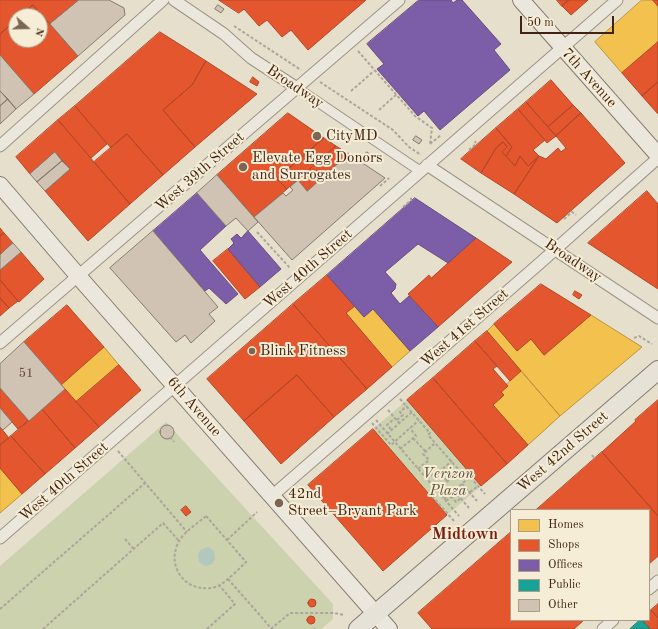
<!DOCTYPE html>
<html>
<head>
<meta charset="utf-8">
<style>
	body { margin:0 }
	#map { position:relative; width:658px; height:629px; overflow:hidden; background:#e6dfcb; font-family:"Old Standard TT",serif }
	canvas { display:block }
	.legend { position:absolute; left:510px; top:509px; width:140px; height:112px; box-sizing:border-box; background:#f6edd6; border:1px solid #ae9c88; margin:0; padding:5px 7px; list-style:none; font-size:12px; color:#412312 }
	.legend li { display:flex; align-items:center; gap:8px; height:20px }
	.legend b { width:20px; border:1px solid #ae9c88 }
	.north { position:absolute; left:8px; top:8px; width:40px; height:40px; box-sizing:border-box; background:#f6edd6; border:1px solid #ae9c88; border-radius:50%; rotate:110deg; font-size:11px; font-weight:700; line-height:16px; text-align:center; color:#412312 }
	.north::after { content:''; display:block; margin:auto; width:14px; height:18px; background:#7b6553; clip-path:polygon(50% 0,100% 100%,50% 72%,0 100%) }
	.scale { position:absolute; left:520px; top:16px; width:94px; height:18px; box-sizing:border-box; border:2px solid #412312; border-top:0; padding-left:5px; font-size:12px; line-height:14px; white-space:nowrap; color:#412312; -webkit-text-stroke:3px #f6edd6; paint-order:stroke }
</style>
</head>
<body>
<div id="map">
<canvas width="658" height="629"></canvas>
<ul class="legend">
<li><b style="height:11px;background:#f2c14e"></b>Homes</li>
<li><b style="height:11px;background:#e4572e"></b>Shops</li>
<li><b style="height:11px;background:#7b5ea7"></b>Offices</li>
<li><b style="height:11px;background:#17a398"></b>Public</li>
<li><b style="height:11px;background:#d1c3b3"></b>Other</li>
</ul>
<div class="north">N</div>
<div class="scale">50 m</div>
</div>
<script>
const g = document.querySelector('canvas').getContext('2d');
g.lineJoin = 'round';
function fill(path, color) {
  g.fillStyle = color;
  g.fill(path, 'evenodd');
}
function stroke(path, color, width, dash) {
  g.strokeStyle = color;
  g.lineWidth = width;
  g.lineCap = dash ? 'butt' : 'round';
  g.setLineDash(dash || []);
  g.stroke(path);
}
function write(font, color, halo, rows, align = 'center') {
  g.font = font + ' "Old Standard TT",serif';
  g.lineWidth = 4;
  g.setLineDash([]);
  g.textBaseline = 'middle';
  g.strokeStyle = halo;
  g.fillStyle = color;
  for (const [text, x, y, turn = 0] of rows) {
    g.save();
    g.translate(x, y);
    g.rotate((+turn || 0) * Math.PI / 180);
    g.textAlign = isNaN(turn) ? turn : align;
    if (halo) g.strokeText(text, 0, 0);
    g.fillText(text, 0, 0);
    g.restore();
  }
}
fill(new Path2D(`
	M407 400 481 486 447 515 373 429Z
	M166 422 333 604V619L321 629H0V566Z`), '#ccd1ae');
fill(new Path2D(`
	M208 547 214 551 215 559 212 564 205 566 199 562 198 555 200 550Z`), '#b2c7be');
const homes = new Path2D(`
	M642 0H653L658 6V42L622 73 595 42Z
	M355 306 364 317 373 309 410 351 392 367 346 313Z
	M591 315 642 347 560 416 487 331 494 324 517 351 531 339 544 355Z
	M104 347 119 365 76 402 61 385Z
	M521 371 560 416 528 445 493 405 504 395 501 392 508 386 506 385Z
	M0 468 22 494 0 513Z`);
fill(homes, '#f2c14e');
stroke(homes, '#bd923c', 1);
const shops = new Path2D(`
	M0 0H79L50 24 33 5 20 16H16V20L0 34Z
	M219 0H366L308 50 291 30 282 37 267 20 259 26 244 9 239 13Z
	M557 0H569L562 6Z
	M569 0H588L571 15 562 6Z
	M653 0H658V6Z
	M33 5 78 56 34 94 0 55V34L16 20V40H40V16H20Z
	M160 32 206 61 192 85 163 110 195 147 163 175 127 134 111 148 75 106Z
	M658 42V82L642 96 622 73Z
	M206 61 257 94 195 147 163 110 192 85Z
	M253 77 259 82 257 86 250 82Z
	M551 80 573 105 548 127 526 102Z
	M658 82V114L642 96Z
	M526 102 556 136 547 143 518 109Z
	M573 105 581 113 556 136 548 127Z
	M75 106 107 144 91 158 58 120Z
	M518 109 545 140 533 150 539 156 528 166 520 156 515 166 506 156 512 147 496 128Z
	M288 113 324 138 277 179 287 189 254 217 217 175Z
	M581 113 625 163 557 223 514 194 539 156 546 159 558 148 561 152 566 148 556 136Z
	M58 120 130 204 88 241 45 191 70 169 55 152 30 174 16 157Z
	M496 128 512 147 506 156 502 152 507 147 503 142 496 148 481 173 461 159Z
	M127 134 163 175 130 204 94 162Z
	M324 138 336 146 287 189 277 179Z
	M503 142 507 147 502 152 515 166 520 156 528 166 539 156 514 194 481 173 496 148Z
	M336 146 349 154 307 191 298 180Z
	M647 191 658 204V289L588 243Z
	M0 228 4 233 0 236Z
	M4 233 13 243 0 255V236Z
	M476 238 512 262 438 327 408 294 429 275 431 278Z
	M228 249 260 287 245 299 213 261Z
	M21 252 44 279 19 302 0 280V270Z
	M327 275 355 306 346 313 392 367 367 389 293 304Z
	M0 280 18 301 9 308 0 298Z
	M541 284 591 315 544 355 531 339 517 351 494 324Z
	M575 291 582 295 579 299 573 295Z
	M0 298 9 308 0 316Z
	M293 304 367 389 334 417 297 375 244 421 207 379Z
	M67 305 104 347 61 385 24 342Z
	M487 331 521 371 510 381 475 341Z
	M475 341 497 366 493 369 508 386 501 392 504 395 493 405 528 445 507 464 433 378Z
	M119 365 141 390 99 427 76 402Z
	M297 375 334 417 281 464 244 421Z
	M433 378 507 464 481 486 407 400Z
	M0 388 29 421 18 429 0 408Z
	M65 389 99 427 75 448 42 409Z
	M658 400V516L602 452 636 421 635 420Z
	M42 409 75 448 45 474 11 436Z
	M0 427 9 438 0 445Z
	M373 429 447 515 383 571 308 485Z
	M11 436 45 474 22 494 0 468V445Z
	M602 452 658 516V556L649 564V510H536Z
	M186 506 191 512 186 516 181 510Z
	M511 532V620H584L574 629H432L418 613Z
	M308 603a4 4 0 1 1 8 0a4 4 0 1 1-8 0Z
	M658 604V618L651 610Z
	M651 610 658 618V629H650L642 620H649V612Z
	M307 620a4 4 0 1 1 8 0a4 4 0 1 1-8 0Z`);
fill(shops, '#e4572e');
stroke(shops, '#b34726', 1);
const offices = new Path2D(`
	M419 0H451L453 3 457 0H462L501 44 494 50 510 70 440 130 424 111 418 116 377 69 384 64 367 44Z
	M197 193 226 226 200 250 238 294 226 304 209 288 205 291 153 231Z
	M415 198 476 238 448 263 418 244 385 272 396 284 395 289 391 293 400 304 409 296 438 327 410 351 373 309 364 317 327 275Z
	M248 231 281 269 260 287 228 249 234 243 231 239 237 234 241 238Z`);
fill(offices, '#7b5ea7');
stroke(offices, '#6a4c7a', 1);
const public = new Path2D(`
	M640 620H642L650 629H630Z`);
fill(public, '#17a398');
stroke(public, '#247d70', 1);
const building = new Path2D(`
	M79 0H109L124 8 125 15 78 56 50 24Z
	M218 5 224 9 221 13 215 9Z
	M0 55 34 94 16 109 0 91Z
	M0 91 8 99 0 106Z
	M8 99 16 109 0 124V106Z
	M416 136 422 140 419 144 413 140Z
	M55 152 62 161 37 182 30 174Z
	M367 152 371 155 369 159 364 156Z
	M349 154 385 178 292 260 254 217 283 193 286 196 293 190 290 187 298 180 307 191Z
	M62 161 70 169 45 191 37 182Z
	M217 175 258 222 248 231 236 218 226 226 197 193Z
	M153 231 218 307 209 314 215 321 191 343 185 335 176 342 110 268Z
	M13 243 21 252 0 270V255Z
	M24 342 65 389 29 421 0 388V364Z
	M0 408 12 422 3 430 0 427Z
	M160 432a7 7 0 1 1 14 0a7 7 0 1 1-14 0Z`);
fill(building, '#d1c3b3');
stroke(building, '#837a6e', 1);
const pedestrian = new Path2D(`
	M297 88 420 171`);
const minor = new Path2D(`
	M174 0 224 34 251 58 297 88
	M0 146 163 0
	M427 165 658 318
	M0 343 399 0
	M272 496 540 263 658 158
	M0 538 617 0
	M649 589 658 581
	M603 629 613 620`);
const secondary = new Path2D(`
	M521 0 658 155
	M0 185 86 285 389 629`);
const primary = new Path2D(`
	M358 629 658 370`);
stroke(pedestrian, '#9b9386', 11);
stroke(minor, '#9b9386', 13);
stroke(secondary, '#837a6e', 18);
stroke(primary, '#837a6e', 20);
stroke(new Path2D(`
	M234 26 301 70
	M358 51 415 116 432 128 430 144
	M320 82 393 130 409 147 421 155
	M351 91 374 71
	M379 110 398 93
	M430 144 441 135
	M469 150 476 144 475 141
	M380 186 389 178
	M403 207 411 200V196
	M564 219 572 212 576 215
	M257 232 290 268
	M634 338 639 336 652 344
	M400 399 430 433 428 435 467 479
	M388 410 399 423
	M376 420 459 516
	M397 420 403 415 400 412 407 406
	M372 423 391 445 419 420
	M391 429 387 425 395 418
	M387 434 412 412
	M170 437 174 442
	M413 438 426 452
	M400 449 416 436 410 428
	M118 451 187 532
	M592 455 595 459
	M418 469 429 460 423 454 435 443
	M439 472 452 461
	M427 479 437 470 447 481
	M462 484 477 501
	M456 489 462 495
	M470 492 478 486
	M451 496 456 502 461 498
	M460 497 468 490
	M444 499 470 477 485 494
	M446 501 456 493 469 508
	M206 516 246 562C240 568 225 583 218 586 195 595 171 577 175 552 176 549 177 544 179 541 184 532 198 523 206 516Z
	M454 521 431 495 460 471
	M125 539 133 548
	M227 540 257 512
	M228 579 272 629
	M0 609 145 483
	M43 629 163 523 179 541
	M207 629 235 604 220 586
	M271 629 290 613H333L345 615
	M314 629 315 628`), '#aca59c', 2, [3, 2]);
stroke(pedestrian, '#ebe7dd', 9);
stroke(minor, '#ebe7dd', 11);
stroke(secondary, '#ebe7dd', 16);
stroke(primary, '#e7e2d8', 18);
for (const [x, y, r, color] of [
	[317,136,5,"#7b6553"],
	[243,167,5,"#7b6553"],
	[252,351,4,"#7b6553"],
	[279,503,5,"#7b6553"]
]) {
  const dot = new Path2D();
  dot.arc(x, y, r, 0, 2 * Math.PI);
  g.fillStyle = color;
  g.fill(dot);
  stroke(dot, '#f6edd6', 1.5);
}
write('13px', '#654b3a', null, [
	["51",26,374]
]);
write('15px', '#412312', '#f6edd6', [
	["7th Avenue",589,78,48],
	["Broadway",295,87,34],
	["West 39th Street",200,172,-41],
	["Broadway",573,261,34],
	["West 40th Street",308,269,-41],
	["West 41st Street",465,328,-41],
	["6th Avenue",194,407,49],
	["West 42nd Street",563,452,-41],
	["West 40th Street",64,482,-41]
]);
write('15px', '#412312', '#f6edd6', [
	["CityMD",326,136],
	["Elevate Egg Donors",252,158],
	["and Surrogates",252,175],
	["Blink Fitness",260,351],
	["42nd",288,494],
	["Street–Bryant Park",288,511]
], 'left');
write('italic 15px', '#5e4c33', '#f6edd6', [
	["Verizon",448,474],
	["Plaza",448,491]
]);
write('bold 17px', '#7a1f14', '#f6edd6', [
	["Midtown",465,535]
]);
</script>
</body>
</html>
